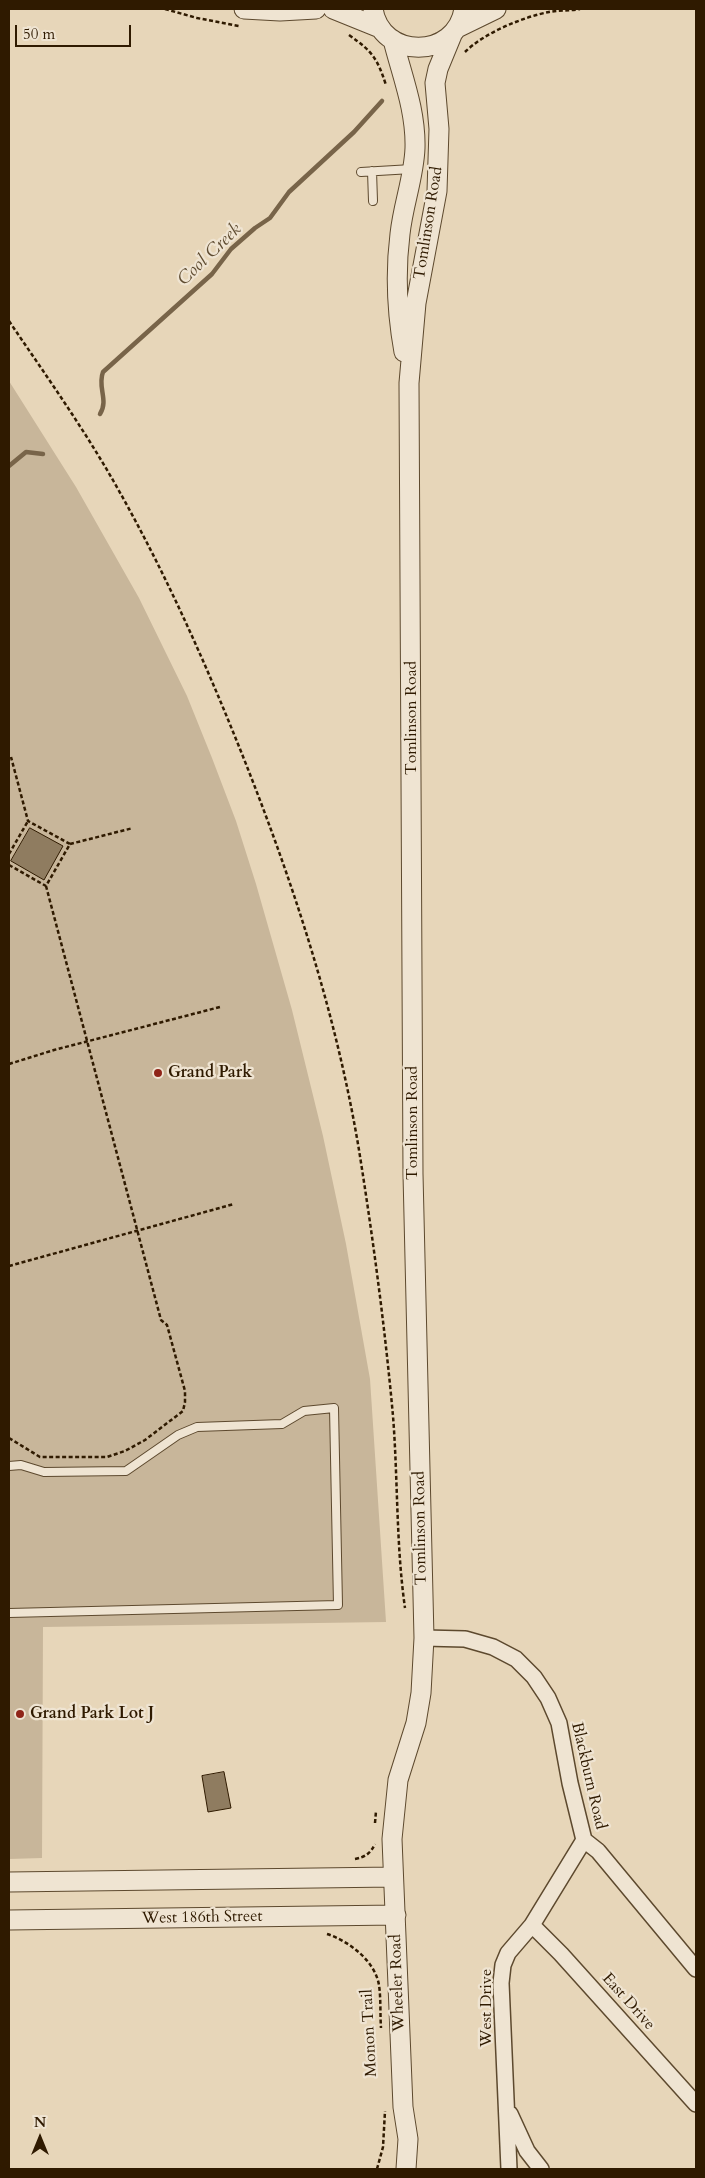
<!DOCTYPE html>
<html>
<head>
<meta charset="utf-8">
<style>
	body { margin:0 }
	#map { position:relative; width:705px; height:2178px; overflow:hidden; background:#e7d6b9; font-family:Cardo,serif }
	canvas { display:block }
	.frame { position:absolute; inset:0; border:10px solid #2f1a00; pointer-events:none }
	.north { position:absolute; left:15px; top:2113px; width:50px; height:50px; -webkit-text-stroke:4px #efe4d2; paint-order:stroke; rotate:0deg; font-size:14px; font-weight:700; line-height:20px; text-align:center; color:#2f1a00 }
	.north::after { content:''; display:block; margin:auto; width:18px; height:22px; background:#2f1a00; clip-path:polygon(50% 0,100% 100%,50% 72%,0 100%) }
	.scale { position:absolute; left:15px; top:25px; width:116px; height:22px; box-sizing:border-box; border:2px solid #2f1a00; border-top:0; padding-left:6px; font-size:15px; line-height:18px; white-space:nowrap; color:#2f1a00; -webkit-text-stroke:4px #efe4d2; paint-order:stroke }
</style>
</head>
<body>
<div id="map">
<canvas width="705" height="2178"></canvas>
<div class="frame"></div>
<div class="north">N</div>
<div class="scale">50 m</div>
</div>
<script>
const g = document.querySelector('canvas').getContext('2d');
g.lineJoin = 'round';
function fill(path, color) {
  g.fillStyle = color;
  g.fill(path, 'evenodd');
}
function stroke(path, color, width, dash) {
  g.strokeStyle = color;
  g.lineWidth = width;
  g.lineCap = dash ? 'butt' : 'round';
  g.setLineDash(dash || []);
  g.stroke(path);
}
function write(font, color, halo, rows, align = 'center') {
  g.font = font + ' Cardo,serif';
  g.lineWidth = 4.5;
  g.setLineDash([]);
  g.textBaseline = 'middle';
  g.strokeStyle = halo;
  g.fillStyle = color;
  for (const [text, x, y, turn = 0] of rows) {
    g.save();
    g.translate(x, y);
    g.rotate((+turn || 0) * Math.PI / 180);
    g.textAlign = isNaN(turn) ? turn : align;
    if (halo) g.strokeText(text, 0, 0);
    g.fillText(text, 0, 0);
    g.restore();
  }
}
fill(new Path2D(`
	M9 381 76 487 139 598 187 696 212 758 236 821 256 884 292 1010 323 1136 346 1244 370 1379 386 1622 43 1627 42 1858 9 1859Z`), '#c8b69a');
stroke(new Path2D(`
	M100 414C109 400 97 387 103 372L212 274 231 249 255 228 270 218 289 192 354 132 382 101
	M9 466 26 452 43 454`), '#786449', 4.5);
const building = new Path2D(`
	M30 828 63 846 44 880 11 861Z
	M224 1772 231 1808 208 1812 202 1776Z`);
fill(building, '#8f7c60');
stroke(building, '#2f1a00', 1);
const service = new Path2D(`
	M372 171 373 201
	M361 172 412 169
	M9 1466 21 1465 44 1472 126 1471 178 1435 197 1427 282 1424 304 1411 334 1408 338 1605 9 1613`);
const minor = new Path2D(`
	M424 1638 465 1639 493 1647 516 1659 534 1677 548 1698 559 1723 570 1783 584 1840 598 1851 696 1969
	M532 1925 561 1954 696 2104
	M510 2114 527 2151 541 2169
	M509 2169 501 1983 503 1965 508 1953 532 1925 584 1840`);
const tertiary = new Path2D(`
	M244 9 280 11 316 9
	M333 9 380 28
	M373 9C381 60 456 60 464 9
	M457 28 496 9
	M393 40C402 76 416 110 415 148 414 177 403 205 400 234 395 274 397 313 404 352
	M9 1882 393 1877
	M9 1920 396 1915
	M406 2169 408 2139 403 2107 392 1839 398 1780 416 1723 421 1693 424 1638 413 1174 409 383 416 303 437 191 439 129 435 83 438 69 452 35`);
stroke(service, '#5d492e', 10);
stroke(minor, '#5d492e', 18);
stroke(tertiary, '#5d492e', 21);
stroke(new Path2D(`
	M165 9 197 18 239 26
	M349 35C373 52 377 58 386 85
	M465 52C484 33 523 17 549 12 559 10 569 11 580 9
	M9 321C45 374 82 426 114 482 163 568 203 657 240 749 292 879 336 1012 359 1150 373 1238 385 1328 393 1416 398 1480 396 1545 405 1608
	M70 844 133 828
	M9 854 28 821
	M9 865 46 886 70 844 28 821 11 757
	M9 1064 54 1050 220 1007
	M9 1266 234 1204
	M9 1438 40 1457H107L125 1451 145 1440 183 1411 185 1402V1391L167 1325 161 1320 46 886
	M375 1823 376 1811
	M355 1859C365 1857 370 1854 375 1844
	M327 1934C349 1941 375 1961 379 1985 381 1999 380 2014 381 2028
	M377 2169 383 2147 385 2111`), '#2f1a00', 2.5, [4, 2.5]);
stroke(service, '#efe4d2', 8);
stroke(minor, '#efe4d2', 15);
stroke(tertiary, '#efe4d2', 19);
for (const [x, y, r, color] of [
	[158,1073,5,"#8f2418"],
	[20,1714,5,"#8f2418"]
]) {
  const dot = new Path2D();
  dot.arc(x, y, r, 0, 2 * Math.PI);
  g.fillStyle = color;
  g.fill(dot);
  stroke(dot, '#efe4d2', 2);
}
write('16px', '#2f1a00', '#efe4d2', [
	["Tomlinson Road",429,223,-81],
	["Tomlinson Road",412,718,-90],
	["Tomlinson Road",413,1123,-90],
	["Tomlinson Road",421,1528,-91],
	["Blackburn Road",588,1776,77],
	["West 186th Street",202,1918,-1],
	["Wheeler Road",398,1983,-92],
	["East Drive",628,2002,48],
	["West Drive",487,2008,-90],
	["Monon Trail",370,2033,-93]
]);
write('bold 16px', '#2f1a00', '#efe4d2', [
	["Grand Park",168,1073],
	["Grand Park Lot J",30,1714]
], 'left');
write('italic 18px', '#5f4c31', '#efe4d2', [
	["Cool Creek",210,255,-44]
]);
</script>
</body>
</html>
